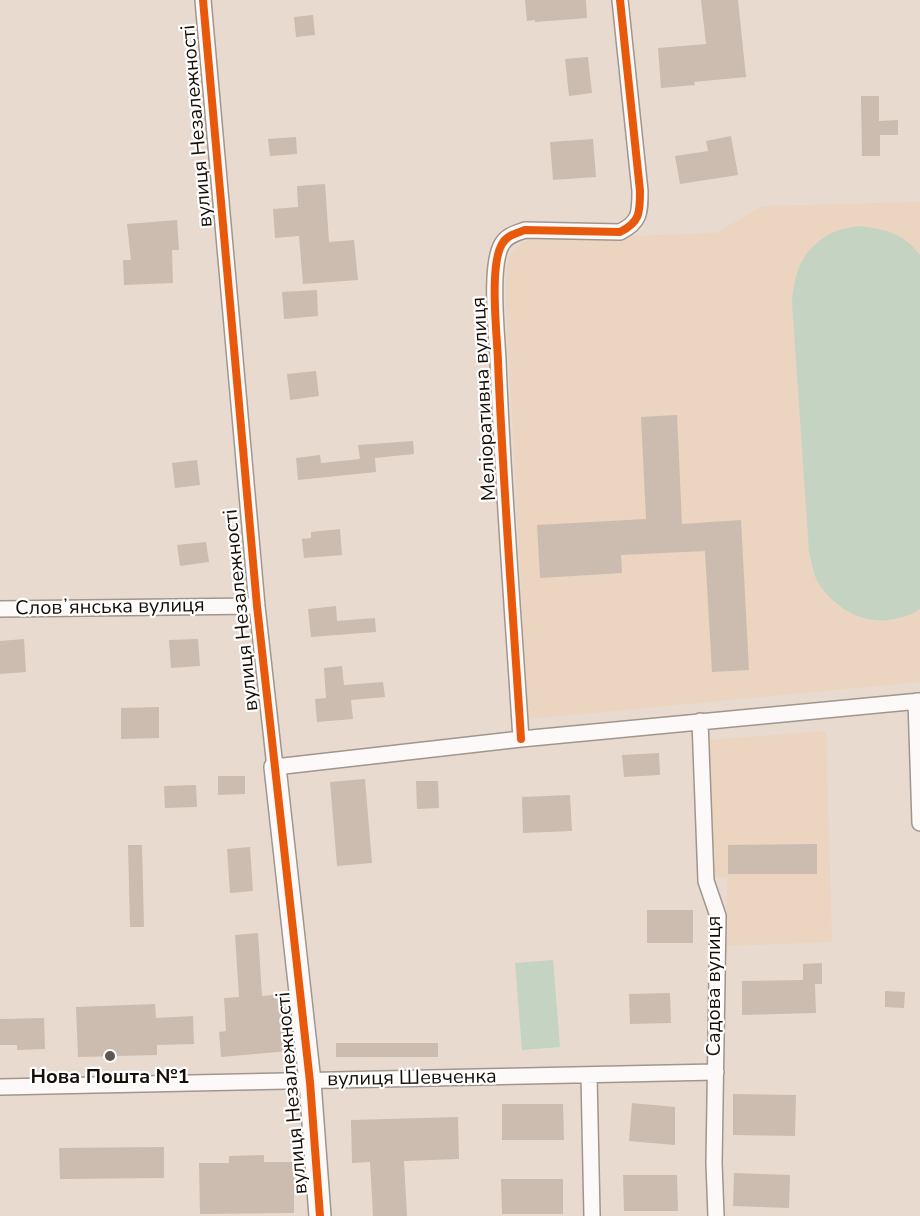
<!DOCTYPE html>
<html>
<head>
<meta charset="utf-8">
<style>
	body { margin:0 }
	canvas { display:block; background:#e8dace }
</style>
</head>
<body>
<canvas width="920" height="1216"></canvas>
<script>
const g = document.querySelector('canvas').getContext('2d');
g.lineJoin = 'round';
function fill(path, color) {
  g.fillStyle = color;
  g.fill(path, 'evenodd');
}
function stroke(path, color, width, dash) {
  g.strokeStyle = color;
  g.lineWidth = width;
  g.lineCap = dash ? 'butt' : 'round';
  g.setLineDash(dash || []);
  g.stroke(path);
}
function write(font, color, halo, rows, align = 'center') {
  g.font = font + ' "Nunito Sans",sans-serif';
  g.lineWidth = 4.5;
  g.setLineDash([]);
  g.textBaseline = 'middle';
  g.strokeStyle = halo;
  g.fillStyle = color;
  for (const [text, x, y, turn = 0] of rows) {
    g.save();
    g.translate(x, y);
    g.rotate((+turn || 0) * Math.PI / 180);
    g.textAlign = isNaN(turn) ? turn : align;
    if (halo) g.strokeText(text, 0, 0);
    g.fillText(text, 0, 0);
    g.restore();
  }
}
fill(new Path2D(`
	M920 202V682L528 719 506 302V270L510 254 521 243 531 240 716 233 763 206Z
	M826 731 832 942 727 946V878L712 877 709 740Z`), '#ebd4c0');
fill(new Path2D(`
	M858 226C885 229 902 232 920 255V609C914 614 906 616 899 618 867 627 836 610 819 584 813 575 812 562 809 552L792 302C795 272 801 250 830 234 838 229 849 228 858 226Z
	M553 960 560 1047 522 1050 515 963Z`), '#c5d4c2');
fill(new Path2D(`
	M525 0H586L587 18 535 22V20L527 21Z
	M701 0H738L746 77 694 82 695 85 661 88 658 48 706 44Z
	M313 15 315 35 296 37 294 17Z
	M588 57 592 93 569 96 565 59Z
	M861 96H879V121L898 120V135H880V156H862Z
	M731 136 738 175 680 184 675 156 708 151 706 141Z
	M296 137 297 154 270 156 268 139Z
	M593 139 596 177 553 180 550 142Z
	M325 184 329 242 354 240 358 280 303 284 299 236 275 238 273 209 298 207 297 186Z
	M177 220 179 250H172L173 283 124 285 123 260H131L127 224Z
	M317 290 318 316 284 319 282 292Z
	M316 371 319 396 290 400 287 374Z
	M677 415 682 524 741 520 749 670 712 672 705 551 621 555 622 573 540 578 537 525 646 519 641 417Z
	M413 441 414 454 375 458 376 472 298 480 296 458 320 455 321 463 360 459 358 445Z
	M197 460 200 485 175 488 172 463Z
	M340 529 342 555 304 558 302 539 311 538V532Z
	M206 542 209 562 180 566 177 545Z
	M336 606 337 621 375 618 376 632 311 637 308 609Z
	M24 639 26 672 0 674V641Z
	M198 639 200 666 171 668 169 640Z
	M342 666 344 685 383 682 385 697 351 700 353 719 317 722 315 699 326 698 324 668Z
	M159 707V738L121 739V708Z
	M659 753 660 775 624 777 622 755Z
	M218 776H245V794L218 795Z
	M365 779 372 863 337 866 330 782Z
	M416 781H438L439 808 417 809Z
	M196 785 197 807 165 808 164 786Z
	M570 795 572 831 523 833 522 797Z
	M817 844V874H728V845Z
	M128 845H142L144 927H130Z
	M250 847 253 891 230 893 227 849Z
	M647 910H693V943H647Z
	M258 933 262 996 284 994 289 1051 221 1057 219 1032 226 1031 224 998 239 997 235 935Z
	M822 963V984H815L816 1013 742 1015V981L803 980V964Z
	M885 991 905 992 904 1008 885 1007Z
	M670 993 671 1023 630 1024 629 994Z
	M155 1004 156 1018 193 1016 194 1044 157 1045V1055L78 1057 76 1007Z
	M44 1018 45 1049 17 1050V1045H0V1019Z
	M336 1043H438V1057H336Z
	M733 1094 796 1095 795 1136 733 1135Z
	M632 1103 675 1107V1145L629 1141Z
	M502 1104H563L564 1140H502Z
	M458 1117 459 1159 404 1161 407 1216H373L370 1162 352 1163 351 1120Z
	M164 1147V1178L60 1179 59 1148Z
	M264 1155V1162H294V1213L200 1214 199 1163H229V1156Z
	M734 1173 790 1175 789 1208 733 1206Z
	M623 1175H677L678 1211H624Z
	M501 1179H563V1214H502Z`), '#cbbcaf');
const street = new Path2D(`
	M203 0 257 606 275 767 521 739 920 701
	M0 609 257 606
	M916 701 920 823
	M700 721 706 881 718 916 714 1163 716 1216
	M521 739C513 613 503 487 498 361 497 334 489 266 502 244 507 235 517 233 525 230L620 232C640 222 640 213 640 191L620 0
	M589 1075 592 1216
	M0 1087 716 1072`);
const secondary = new Path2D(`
	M275 767 310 1082 320 1216`);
stroke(street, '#a0968d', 18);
stroke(secondary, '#a0968d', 24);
stroke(street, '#fcf9f8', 15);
stroke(secondary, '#fcf9f8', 21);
stroke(new Path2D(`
	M203 0 257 606 310 1082 320 1216
	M521 739C513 613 503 487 498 361 497 334 489 266 502 244 507 235 517 233 525 230L620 232C640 222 640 213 640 191L620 0`), '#e8590c', 8);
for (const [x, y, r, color] of [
	[110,1056,6,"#60564d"]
]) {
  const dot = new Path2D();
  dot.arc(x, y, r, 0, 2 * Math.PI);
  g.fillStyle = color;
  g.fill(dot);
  stroke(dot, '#fff', 2);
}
write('20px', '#170f07', '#fff', [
	["вулиця Незалежності",198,126,-95],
	["Меліоративна вулиця",485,399,-93],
	["Словʼянська вулиця",110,608,-1],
	["вулиця Незалежності",242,610,-96],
	["Садова вулиця",715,986,-90],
	["вулиця Шевченка",412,1079,-1],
	["вулиця Незалежності",293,1093,-95]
]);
write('bold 20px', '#170f07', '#fff', [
	["Нова Пошта №1",110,1078]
]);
</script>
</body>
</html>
